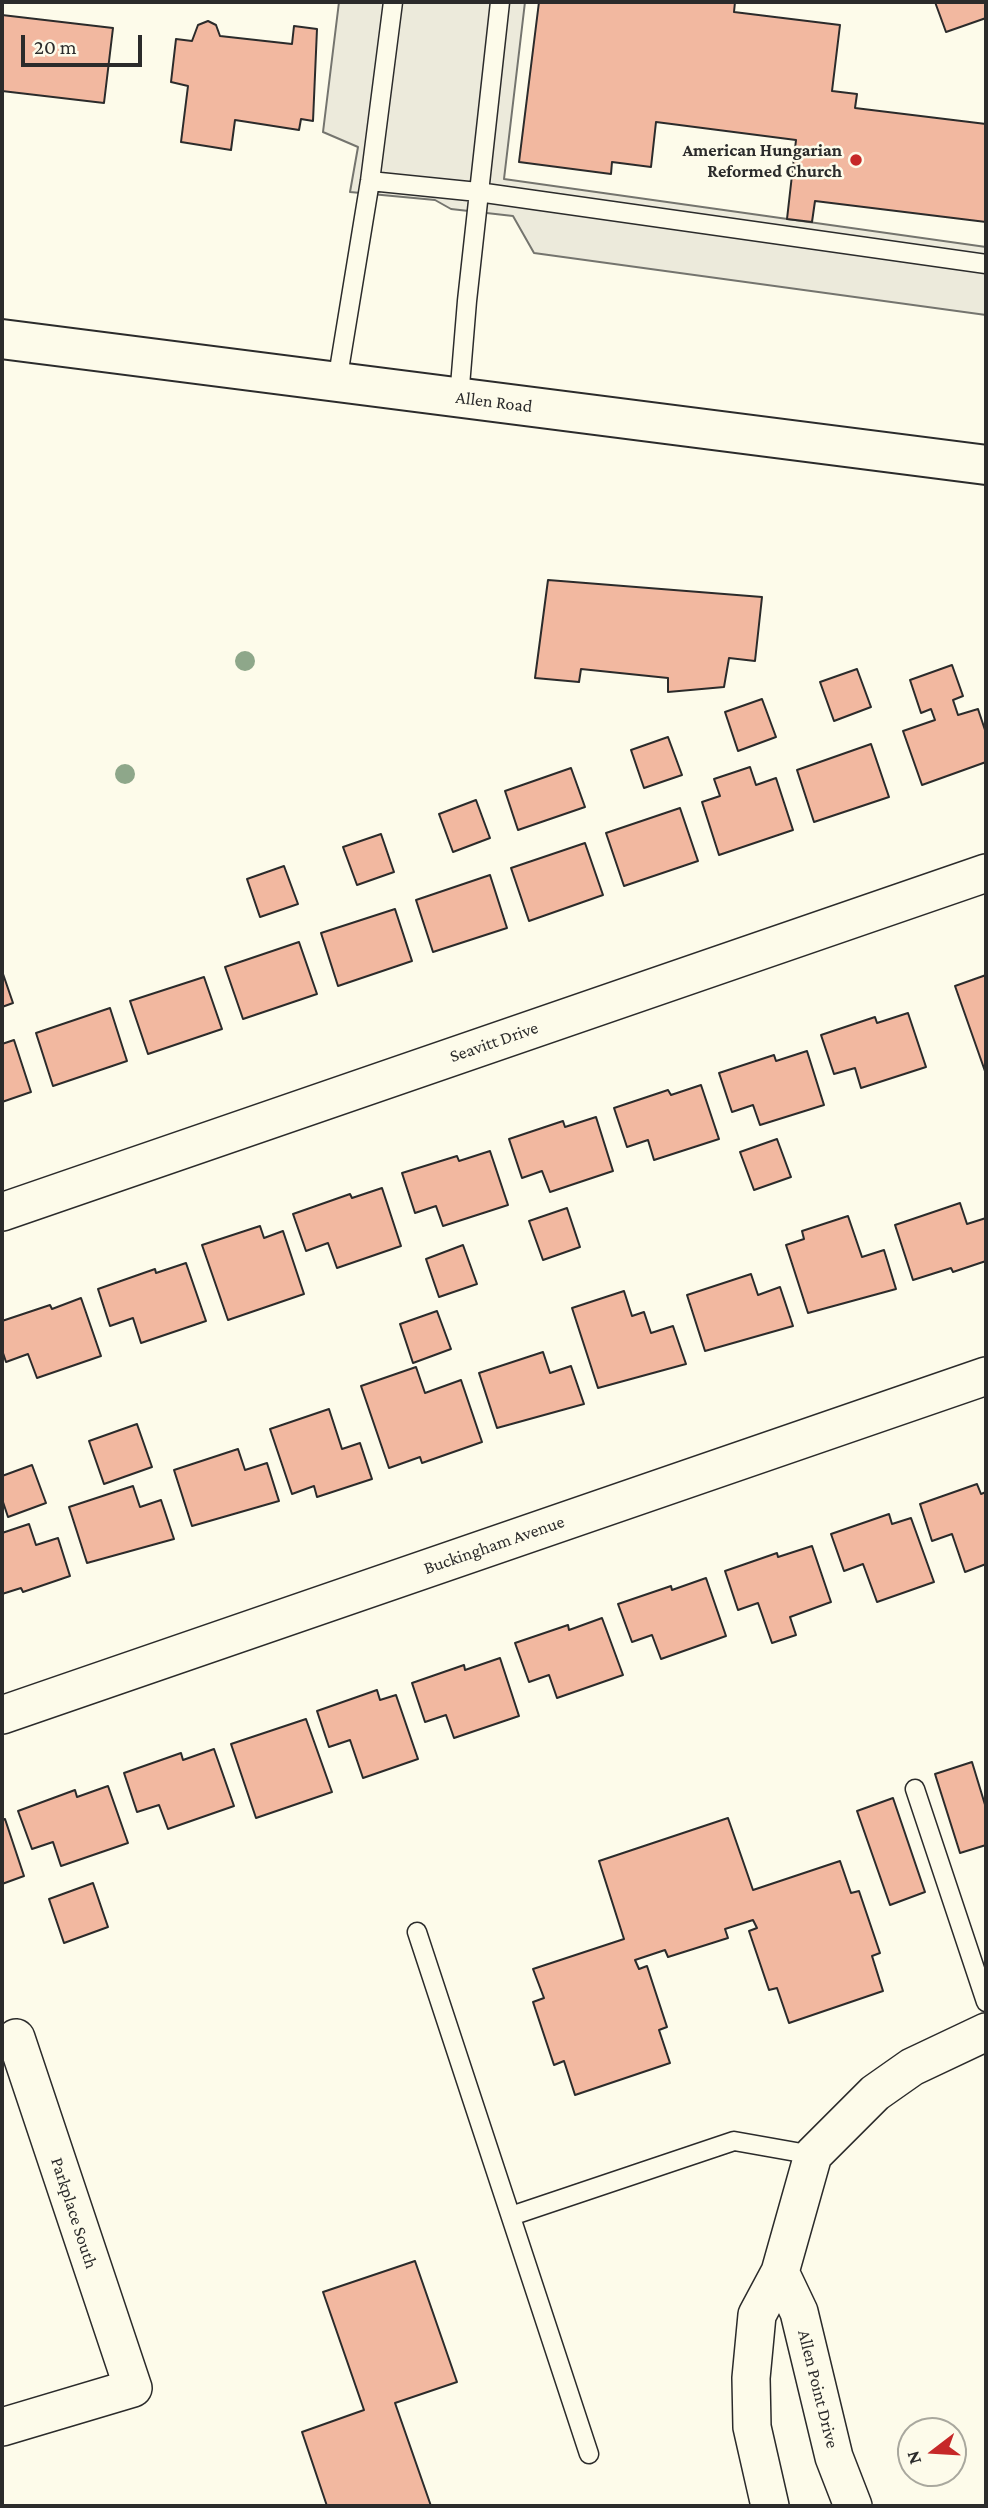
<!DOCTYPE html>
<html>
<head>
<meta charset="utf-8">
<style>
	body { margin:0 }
	#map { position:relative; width:988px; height:2508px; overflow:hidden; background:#fdfbea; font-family:"Crimson Pro",serif }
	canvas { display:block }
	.frame { position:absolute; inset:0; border:4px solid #2b2b2b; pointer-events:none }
	.north { position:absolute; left:897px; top:2417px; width:70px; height:70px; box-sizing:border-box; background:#fdfbea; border:2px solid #a9a89e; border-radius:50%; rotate:253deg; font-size:19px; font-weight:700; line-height:28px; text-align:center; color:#2b2b2b }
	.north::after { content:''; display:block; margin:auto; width:24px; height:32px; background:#c62828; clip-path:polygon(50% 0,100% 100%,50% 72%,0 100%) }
	.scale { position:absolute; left:21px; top:35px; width:121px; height:32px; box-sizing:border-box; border:4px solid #2b2b2b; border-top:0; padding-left:9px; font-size:21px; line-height:24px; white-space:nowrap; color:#2b2b2b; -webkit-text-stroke:5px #fdfbea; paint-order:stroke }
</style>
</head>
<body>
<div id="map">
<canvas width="988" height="2508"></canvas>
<div class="frame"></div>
<div class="north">N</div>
<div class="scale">20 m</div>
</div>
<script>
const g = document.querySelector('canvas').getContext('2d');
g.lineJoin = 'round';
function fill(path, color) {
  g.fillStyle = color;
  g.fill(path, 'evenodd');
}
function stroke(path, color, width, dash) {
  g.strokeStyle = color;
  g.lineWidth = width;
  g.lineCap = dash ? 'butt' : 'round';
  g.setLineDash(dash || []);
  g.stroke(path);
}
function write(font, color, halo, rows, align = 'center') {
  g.font = font + ' "Crimson Pro",serif';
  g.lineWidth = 5;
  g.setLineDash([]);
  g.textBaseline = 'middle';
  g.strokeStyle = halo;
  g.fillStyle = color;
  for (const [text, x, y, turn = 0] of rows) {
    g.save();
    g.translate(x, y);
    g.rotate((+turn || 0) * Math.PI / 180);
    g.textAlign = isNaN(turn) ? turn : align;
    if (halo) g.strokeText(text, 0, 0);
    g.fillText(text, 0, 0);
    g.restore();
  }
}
const parking = new Path2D(`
	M339 2H525L504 179 986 247V315L534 253 513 216 451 209 435 200 350 192 358 147 323 132Z`);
fill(parking, '#eceadb');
stroke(parking, '#74746e', 2);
const building = new Path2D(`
	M539 2H735L734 12 840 25 832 91 857 94 855 108 986 124V222L815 201 812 222 787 219 796 140 656 122 651 167 612 162 611 174 519 162Z
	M935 2H986V18L946 32Z
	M2 15 113 28 104 103 2 91Z
	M208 21 216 25 220 36 292 44 294 26 317 29 313 121 301 119 299 130 235 120 231 150 181 142 188 86 171 82 176 39 192 41 198 25Z
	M548 580 762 597 755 661 729 658 724 687 668 692V678L581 669 579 682 535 678Z
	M952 665 963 696 953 700 958 715 978 709 986 733V762L922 785 903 731 935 720 931 709 921 713 910 680Z
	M857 669 871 707 834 721 820 682Z
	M762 699 776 737 738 751 725 712Z
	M668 737 682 775 644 788 631 750Z
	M871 744 889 797 814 822 797 770Z
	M750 767 756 785 776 778 793 830 719 855 702 802 720 796 714 779Z
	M571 768 585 807 518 830 505 791Z
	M476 800 490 838 453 852 439 814Z
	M680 808 698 861 624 886 606 833Z
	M381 834 394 872 357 885 343 847Z
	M585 843 603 895 529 921 511 868Z
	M284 866 298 904 260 917 247 879Z
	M490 875 507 928 433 952 416 900Z
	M395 909 412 961 338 986 321 933Z
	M299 942 317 994 243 1019 225 967Z
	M2 971 13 1003 2 1007Z
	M986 975V1074L955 986Z
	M204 977 222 1029 148 1054 130 1001Z
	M110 1008 127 1061 53 1086 36 1033Z
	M908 1013 926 1067 861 1088 855 1068 834 1074 821 1035 875 1017 877 1023Z
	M14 1040 31 1092 2 1102V1044Z
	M807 1051 824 1105 760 1125 753 1105 732 1112 719 1073 774 1055 776 1061Z
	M701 1085 719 1139 654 1160 648 1140 627 1147 614 1108 668 1090 671 1095Z
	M596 1117 613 1171 550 1192 542 1171 522 1178 509 1139 563 1121 565 1127Z
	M777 1139 791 1177 754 1190 740 1152Z
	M490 1151 508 1205 443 1226 436 1206 415 1213 402 1173 457 1156 459 1161Z
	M382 1188 401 1246 337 1268 328 1243 306 1251 293 1214 350 1194 352 1198Z
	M960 1203 967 1224 986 1218V1261L953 1272 951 1268 913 1280 895 1225Z
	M567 1208 580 1247 543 1260 529 1221Z
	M848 1216 862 1257 884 1250 896 1289 808 1313 786 1245 804 1239 802 1231Z
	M260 1226 264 1238 283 1231 304 1294 228 1320 202 1245Z
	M463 1245 477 1284 439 1297 426 1259Z
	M186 1263 206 1321 141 1343 133 1318 110 1326 98 1289 155 1269 156 1273Z
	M751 1274 758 1295 780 1287 793 1326 705 1351 687 1295Z
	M624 1291 632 1316 644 1312 651 1333 673 1326 686 1364 598 1388 572 1308Z
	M81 1298 101 1356 37 1378 28 1354 6 1362 2 1350V1321L50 1305 52 1309Z
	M437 1311 451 1349 413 1363 400 1324Z
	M543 1352 550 1373 571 1366 584 1404 497 1428 479 1373Z
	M416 1367 425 1393 461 1380 482 1442 422 1463 420 1457 389 1468 361 1386Z
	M329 1409 342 1449 360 1443 372 1479 317 1497 314 1486 292 1494 270 1429Z
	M137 1424 152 1467 104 1484 89 1441Z
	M238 1449 245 1470 267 1463 279 1501 192 1526 174 1470Z
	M32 1465 46 1503 8 1517 2 1499V1476Z
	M977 1484 981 1494 986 1492V1564L965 1572 952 1534 932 1541 920 1504Z
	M133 1486 140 1507 161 1500 174 1539 87 1563 69 1507Z
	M889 1514 892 1524 911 1518 934 1582 877 1602 863 1564 844 1571 831 1534Z
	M29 1524 36 1545 58 1538 70 1576 23 1592 21 1588 2 1594V1533Z
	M812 1546 831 1602 790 1617 796 1635 772 1643 758 1603 738 1610 725 1571 777 1553 778 1557Z
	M706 1578 726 1636 661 1659 652 1635 632 1642 618 1604 671 1586 672 1590Z
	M602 1618 623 1675 557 1698 549 1675 529 1682 515 1643 568 1625 569 1630Z
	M500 1658 519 1716 454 1738 446 1715 425 1722 412 1683 464 1665 465 1670Z
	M377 1690 380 1700 396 1695 418 1759 363 1778 350 1740 329 1747 317 1711Z
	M306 1719 332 1792 256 1818 231 1744Z
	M214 1749 234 1806 168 1829 159 1805 137 1812 124 1773 181 1753 183 1760Z
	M972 1762 986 1808V1845L960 1853 935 1774Z
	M108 1786 128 1843 61 1866 53 1842 32 1849 18 1811 75 1790 77 1797Z
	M893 1798 925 1892 890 1905 857 1811Z
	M728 1818 753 1890 840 1861 851 1893 859 1891 880 1953 872 1956 883 1991 789 2023 777 1988 769 1990 749 1931 757 1928 753 1920 725 1929 728 1938 668 1957 665 1950 635 1960 639 1969 647 1966 667 2027 659 2030 670 2063 575 2095 564 2061 554 2065 533 2002 544 1998 533 1969 624 1939 599 1861Z
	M5 1819 24 1876 2 1884V1820Z
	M93 1883 108 1927 64 1943 49 1899Z
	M415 2261 457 2382 395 2403 431 2506H327L302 2432 364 2410 323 2292Z`);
fill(building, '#f2b8a0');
stroke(building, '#2b2b2b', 2);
const lane = new Path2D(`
	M370 181 478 192 986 264
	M337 382 370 181 393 2
	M459 398 467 301 500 2
	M915 1789 986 2002
	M417 1932 589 2454
	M511 2216 734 2141 813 2155`);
const street = new Path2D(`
	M2 1212 986 873
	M2 1715 986 1376
	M780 2272 799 2312 834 2457 853 2506
	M2 2427 133 2388 16 2038
	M770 2506 752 2427 751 2378 757 2315 780 2272 813 2155 875 2093 912 2067 986 2032`);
const secondary = new Path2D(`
	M2 339 986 465`);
stroke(lane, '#2b2b2b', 21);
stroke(street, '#2b2b2b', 40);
stroke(secondary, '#2b2b2b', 42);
stroke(lane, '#fdfbea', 18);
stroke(street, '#fdfbea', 37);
stroke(secondary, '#fdfbea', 38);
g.fillStyle = '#8ea78a';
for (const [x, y] of [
	[245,661],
	[125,774]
]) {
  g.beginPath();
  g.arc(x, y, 10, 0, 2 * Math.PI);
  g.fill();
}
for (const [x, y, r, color] of [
	[856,160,7,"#c62828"]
]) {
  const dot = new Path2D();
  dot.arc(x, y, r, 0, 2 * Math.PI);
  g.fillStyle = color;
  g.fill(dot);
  stroke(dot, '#fdfbea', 2.5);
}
write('bold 18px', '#2b2b2b', '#fdfbea', [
	["American Hungarian",842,150],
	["Reformed Church",842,171]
], 'right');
write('18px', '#2b2b2b', '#fdfbea', [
	["Allen Road",494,402,7],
	["Seavitt Drive",494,1042,-19],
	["Buckingham Avenue",494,1545,-19],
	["Parkplace South",74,2213,72],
	["Allen Point Drive",818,2389,76]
]);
</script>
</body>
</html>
